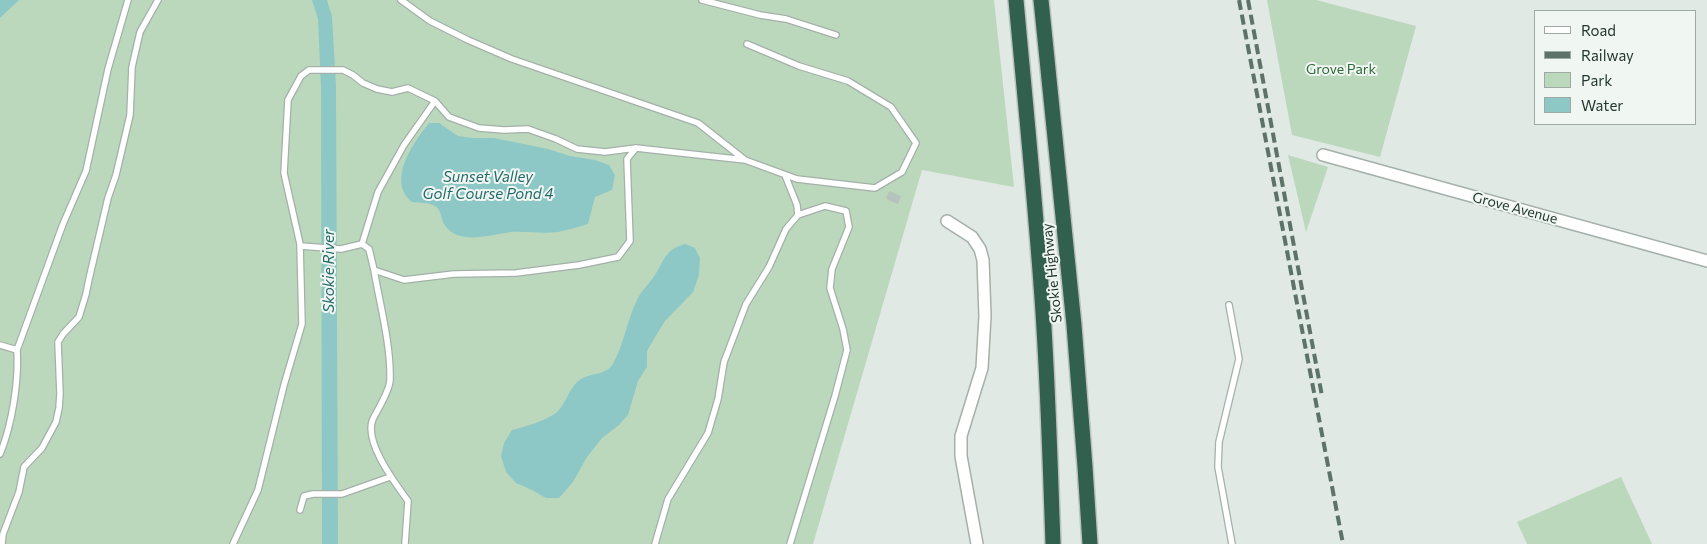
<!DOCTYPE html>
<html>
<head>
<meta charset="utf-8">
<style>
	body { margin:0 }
	#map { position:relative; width:1707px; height:544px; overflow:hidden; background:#e0e9e3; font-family:Commissioner,sans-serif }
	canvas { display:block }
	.legend { position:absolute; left:1534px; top:10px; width:162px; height:115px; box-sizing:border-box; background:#f0f6f2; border:1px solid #9eaaa4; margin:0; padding:6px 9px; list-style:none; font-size:15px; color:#23372e }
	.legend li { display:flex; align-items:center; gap:10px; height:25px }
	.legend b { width:25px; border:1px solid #9eaaa4 }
</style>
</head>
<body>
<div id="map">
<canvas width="1707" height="544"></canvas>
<ul class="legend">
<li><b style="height:6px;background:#fff"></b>Road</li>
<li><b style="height:6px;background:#5d7369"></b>Railway</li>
<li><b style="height:14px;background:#bbd8bd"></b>Park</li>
<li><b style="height:14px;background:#8ec8c6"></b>Water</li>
</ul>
</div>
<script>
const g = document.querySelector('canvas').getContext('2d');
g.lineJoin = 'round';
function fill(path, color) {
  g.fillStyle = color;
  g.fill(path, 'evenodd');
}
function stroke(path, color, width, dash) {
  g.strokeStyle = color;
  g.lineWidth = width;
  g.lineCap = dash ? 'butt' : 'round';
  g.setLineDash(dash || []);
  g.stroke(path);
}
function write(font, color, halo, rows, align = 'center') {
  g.font = font + ' Commissioner,sans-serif';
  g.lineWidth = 4;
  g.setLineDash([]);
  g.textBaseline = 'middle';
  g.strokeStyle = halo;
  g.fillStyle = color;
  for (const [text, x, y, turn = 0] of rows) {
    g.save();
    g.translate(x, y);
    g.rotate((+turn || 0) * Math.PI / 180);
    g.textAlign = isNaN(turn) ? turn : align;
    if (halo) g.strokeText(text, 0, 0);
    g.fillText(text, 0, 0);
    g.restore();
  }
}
fill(new Path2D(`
	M0 0H994L1014 187 922 170 813 544H0Z
	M1267 0H1316L1416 26 1380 157 1292 135Z
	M1288 155 1328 167 1306 232Z
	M1621 477 1652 544H1527L1517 522Z`), '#bbd8bd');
fill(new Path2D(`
	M0 0H19L0 18Z
	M312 0H327L332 16 336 86 338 544H322L321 88 318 19Z
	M429 123H439L458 136 472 138H494L548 149 570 156 595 160 609 165 615 175 612 190 595 197 588 224C578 227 568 230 558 232 542 234 527 231 511 232 495 234 473 241 457 235 437 226 445 212 435 206 428 202 419 203 412 202 386 181 413 143 429 123Z
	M685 244 695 248 700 258 699 275 693 292 665 321 654 339 647 351V367L638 381 628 415 619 425 602 438 587 457 573 482 559 498H546L532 490 516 483 506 472 501 456 504 443 512 430C524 427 549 420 558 411 568 401 569 385 583 378 592 373 606 375 613 364 624 344 627 320 637 300 641 291 649 284 655 275 665 260 664 250 685 244Z`), '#8ec8c6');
fill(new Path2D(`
	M889 191 901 196 898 204 886 199Z`), '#b6c3bc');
const lane = new Path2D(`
	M401 0 430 21 468 40 512 59 698 123 745 160 797 179 875 188 902 172 916 143 891 107 848 81 799 66 747 44
	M702 0 760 15 786 19 836 35
	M785 175 797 205 798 215
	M362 244 378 192 404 145 435 101
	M300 246 341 249 362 244 369 249 374 270 404 280 454 274 516 273 579 265 618 257 630 241 627 159 636 148
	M374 270C380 305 391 345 390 380 390 390 378 409 373 419 363 441 395 483 408 501L405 544
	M1229 305 1239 359 1219 442 1218 467 1232 544
	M0 345 17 350
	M0 454C12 425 19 381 17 350L63 224 86 171 108 69 128 0
	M300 510 304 496 313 494H342L390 477
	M2 544 3 534 19 492 24 467 42 448 56 422 59 408 60 394 58 342 63 334 79 317 86 294 89 279 108 198 116 175 130 115 132 67 140 32 158 0
	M233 544 258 490 284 385 302 324 300 244 284 173 288 100 301 76 309 70H343L353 75 363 83 377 89 392 92 408 88 435 101 449 117 479 128 504 130 528 129 556 139 577 149 605 152 636 148 745 160
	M655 544 668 499 708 433 718 399 724 362 746 304 769 267 786 229 798 215 825 206 846 211 849 227 832 269 830 288 843 329 847 350 835 396 790 544`);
const street = new Path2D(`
	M1323 155 1707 261
	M947 221 972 237 980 249 983 260 985 316 982 368 961 436V456L977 544`);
const highway = new Path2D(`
	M1016 0C1025 99 1035 199 1042 298 1048 380 1050 462 1053 544
	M1041 0 1074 325 1085 467 1090 544`);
stroke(lane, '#a4b0a9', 8);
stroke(street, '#a4b0a9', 14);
stroke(highway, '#bdc3c0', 18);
stroke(lane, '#fff', 5.5);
stroke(street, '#fff', 11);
stroke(highway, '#32604e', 15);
stroke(new Path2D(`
	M1239 0 1343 544
	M1248 0 1322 396`), '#5d7369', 4, [10, 5]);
write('14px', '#32693d', '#f0f6f2', [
	["Grove Park",1341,69]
]);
write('14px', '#23372e', '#f0f6f2', [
	["Grove Avenue",1515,208,15],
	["Skokie Highway",1052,273,-96]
]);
write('italic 15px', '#246b6a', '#f0f6f2', [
	["Sunset Valley",488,177],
	["Golf Course Pond 4",488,194],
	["Skokie River",329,271,-90]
]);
</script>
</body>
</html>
